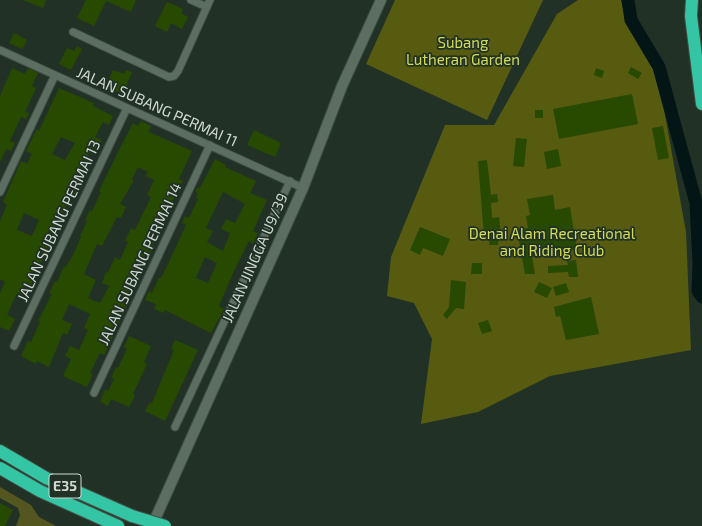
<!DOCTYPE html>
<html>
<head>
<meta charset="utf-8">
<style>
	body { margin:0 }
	canvas { display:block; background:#213126 }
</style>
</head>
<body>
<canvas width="702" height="526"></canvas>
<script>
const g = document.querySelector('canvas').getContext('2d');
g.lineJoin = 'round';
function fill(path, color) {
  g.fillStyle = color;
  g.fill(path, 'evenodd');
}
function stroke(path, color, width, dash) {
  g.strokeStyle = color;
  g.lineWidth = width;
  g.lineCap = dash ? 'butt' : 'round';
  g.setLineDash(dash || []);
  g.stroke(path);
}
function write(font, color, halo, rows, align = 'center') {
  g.font = font + ' "Exo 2",sans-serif';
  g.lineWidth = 3.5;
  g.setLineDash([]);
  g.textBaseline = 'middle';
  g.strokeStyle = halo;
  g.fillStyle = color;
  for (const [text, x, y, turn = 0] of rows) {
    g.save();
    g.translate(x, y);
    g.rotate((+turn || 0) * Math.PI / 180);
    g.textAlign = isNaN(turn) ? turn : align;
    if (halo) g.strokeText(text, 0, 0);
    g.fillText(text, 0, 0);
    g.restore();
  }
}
fill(new Path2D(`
	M395 0H543L487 120 366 64Z
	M578 0H621L627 24 657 70 686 232 691 350 550 376 478 412 421 424 432 339 414 303 387 296 391 257 445 125H494L557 14Z`), '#575b0f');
fill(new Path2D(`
	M0 487 31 505 39 517 56 526H16L20 515 18 508 0 498Z`), '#53561f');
stroke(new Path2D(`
	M628 0 631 20 659 67 696 203 699 264 698 291 702 297`), '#031515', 13);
fill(new Path2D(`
	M23 0H46L43 8Z
	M86 0H136L131 12 106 1 94 26 77 18Z
	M167 2 183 9 181 13 188 17 182 29 171 23 167 32 155 26Z
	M14 33 27 40 22 49 9 43Z
	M77 46 82 49 71 70 59 64 67 48 74 51Z
	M631 67 642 73 638 79 628 73Z
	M12 68 25 74 28 68 38 73 32 86 36 88 25 112 29 113 26 119 21 117 10 141 15 143 11 151 6 149 0 162V96Z
	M596 68 604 71 602 78 594 75Z
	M113 70 124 74 126 70 132 72 123 94 106 86Z
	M59 88 94 103 93 106 113 116 109 125 103 122 95 137 102 140 96 152 91 150 83 167 77 184 79 185 77 188 79 189 75 197 74 196 72 200 70 198 31 285 26 284 21 295 17 293 7 315 15 319 9 331 0 327V293L5 282 0 279V221L7 205 3 202 21 161 27 164 32 154 26 151 37 129 39 131ZM61 137 75 143 65 160 52 154ZM24 213 39 220 32 236 17 230Z
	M632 94 638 124 559 139 553 109Z
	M535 110H543V118H535Z
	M141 121 151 126 149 132 192 151 179 179 183 181 170 205 168 204 153 239 155 240 152 245 154 246 151 253 146 251 124 303 127 305 104 355 100 353 90 373 93 374 87 387 63 376 71 359 65 356 70 346 79 350 88 330 84 328 90 314 82 310 69 304 62 320 72 324 67 335 63 333 49 367 37 361 36 364 21 356 28 341 31 342 40 322 38 321 52 294 49 293 55 281 57 282 64 266 66 267 73 255 81 237 80 236 87 221 85 220 90 210 92 211 101 192 99 191 119 150 133 123 138 126ZM138 167 148 172 146 176 154 180 147 195 151 197 135 230 131 228 125 241 128 242 120 260 115 257 108 273 106 272 102 283 109 286 100 303 88 298 96 280 84 274 97 244 102 246 117 217 121 218 126 207 120 204 134 180 132 179Z
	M663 126 669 158 658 160 652 128Z
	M254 130 281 143 275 157 247 145Z
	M516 138 527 139 524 167 513 166Z
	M558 149 561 166 547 169 544 152Z
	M215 159 226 165 225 167 256 181 250 193 267 200 253 231 258 233 253 244 249 241 234 271 219 306 224 309 211 333 165 310 163 313 154 309 156 304 145 300 149 291 152 293 159 278H161L168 264 186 225 182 223 185 216 189 218 198 199 196 198 198 193 195 192 198 187 200 188ZM223 192 245 204 235 223 226 219 221 229 230 233 223 251 207 242 213 231 206 228ZM205 257 217 263 208 283 196 278Z
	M487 160 491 195 497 194 498 202 491 203 492 218 499 217 501 234H499L498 245H489L490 235 484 236 478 161Z
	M553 195 555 210 570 207 577 249 532 257 535 274H525L517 230 528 228 526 216 530 215 527 199Z
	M420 227 450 239 443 256 423 248 420 255 410 250Z
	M576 260 578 277H569L568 272 548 273V266L568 265 567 261Z
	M472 263H482V274H471Z
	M451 280 466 282 464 309 456 308 447 319 443 315 449 307Z
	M539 282 552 288 547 298 534 292Z
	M566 283 569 292 556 296 553 287Z
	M591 297 599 334 566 340 560 316 556 317 554 307Z
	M488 320 492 331 482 334 478 323Z
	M129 336 151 346 144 362 147 364 133 394 135 395 129 407 111 399 108 406 100 402 105 389 108 391 114 379 111 378 116 367 118 368 127 349 124 347Z
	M175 340 198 350 165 421 145 411 150 402 152 403 174 350 171 349Z
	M0 503 13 510 5 526H0Z`), '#274900');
const street = new Path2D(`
	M191 0 207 7
	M73 32 169 77 174 76 178 71 210 0
	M0 50 303 188
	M0 192 55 75
	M14 346 127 108
	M94 393 210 145
	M175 427 290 181`);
const secondary = new Path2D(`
	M152 526 303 188 342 86 381 0`);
const highway = new Path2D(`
	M692 0 691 16 702 104
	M0 451 46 478 132 516
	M0 468 40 491 118 526`);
stroke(street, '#414f45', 9);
stroke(secondary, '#414f45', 12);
stroke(highway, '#414f45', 14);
stroke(street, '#5c6e61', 7);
stroke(secondary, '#5c6e61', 10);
stroke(highway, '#33c5a4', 12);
const highwayBridge = new Path2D(`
	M132 516 165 526`);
stroke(highwayBridge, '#414f45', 14, []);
stroke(highwayBridge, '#33c5a4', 12);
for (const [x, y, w] of [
	[65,486,32]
]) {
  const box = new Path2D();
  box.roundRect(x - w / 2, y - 12, w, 24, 3);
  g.fillStyle = '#213126';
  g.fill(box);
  stroke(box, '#cfd9d1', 1);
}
write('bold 14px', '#cfd9d1', null, [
	["E35",65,486]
]);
write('15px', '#d4dd53', '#213126', [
	["Subang",463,43],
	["Lutheran Garden",463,60],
	["Denai Alam Recreational",552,234],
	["and Riding Club",552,251]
]);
write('15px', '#cfd9d1', '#213126', [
	["JALAN SUBANG PERMAI 11",157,107,24],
	["JALAN SUBANG PERMAI 13",59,221,-65],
	["JALAN JINGGA U9/39",255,258,-66],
	["JALAN SUBANG PERMAI 14",140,264,-65]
]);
</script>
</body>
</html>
